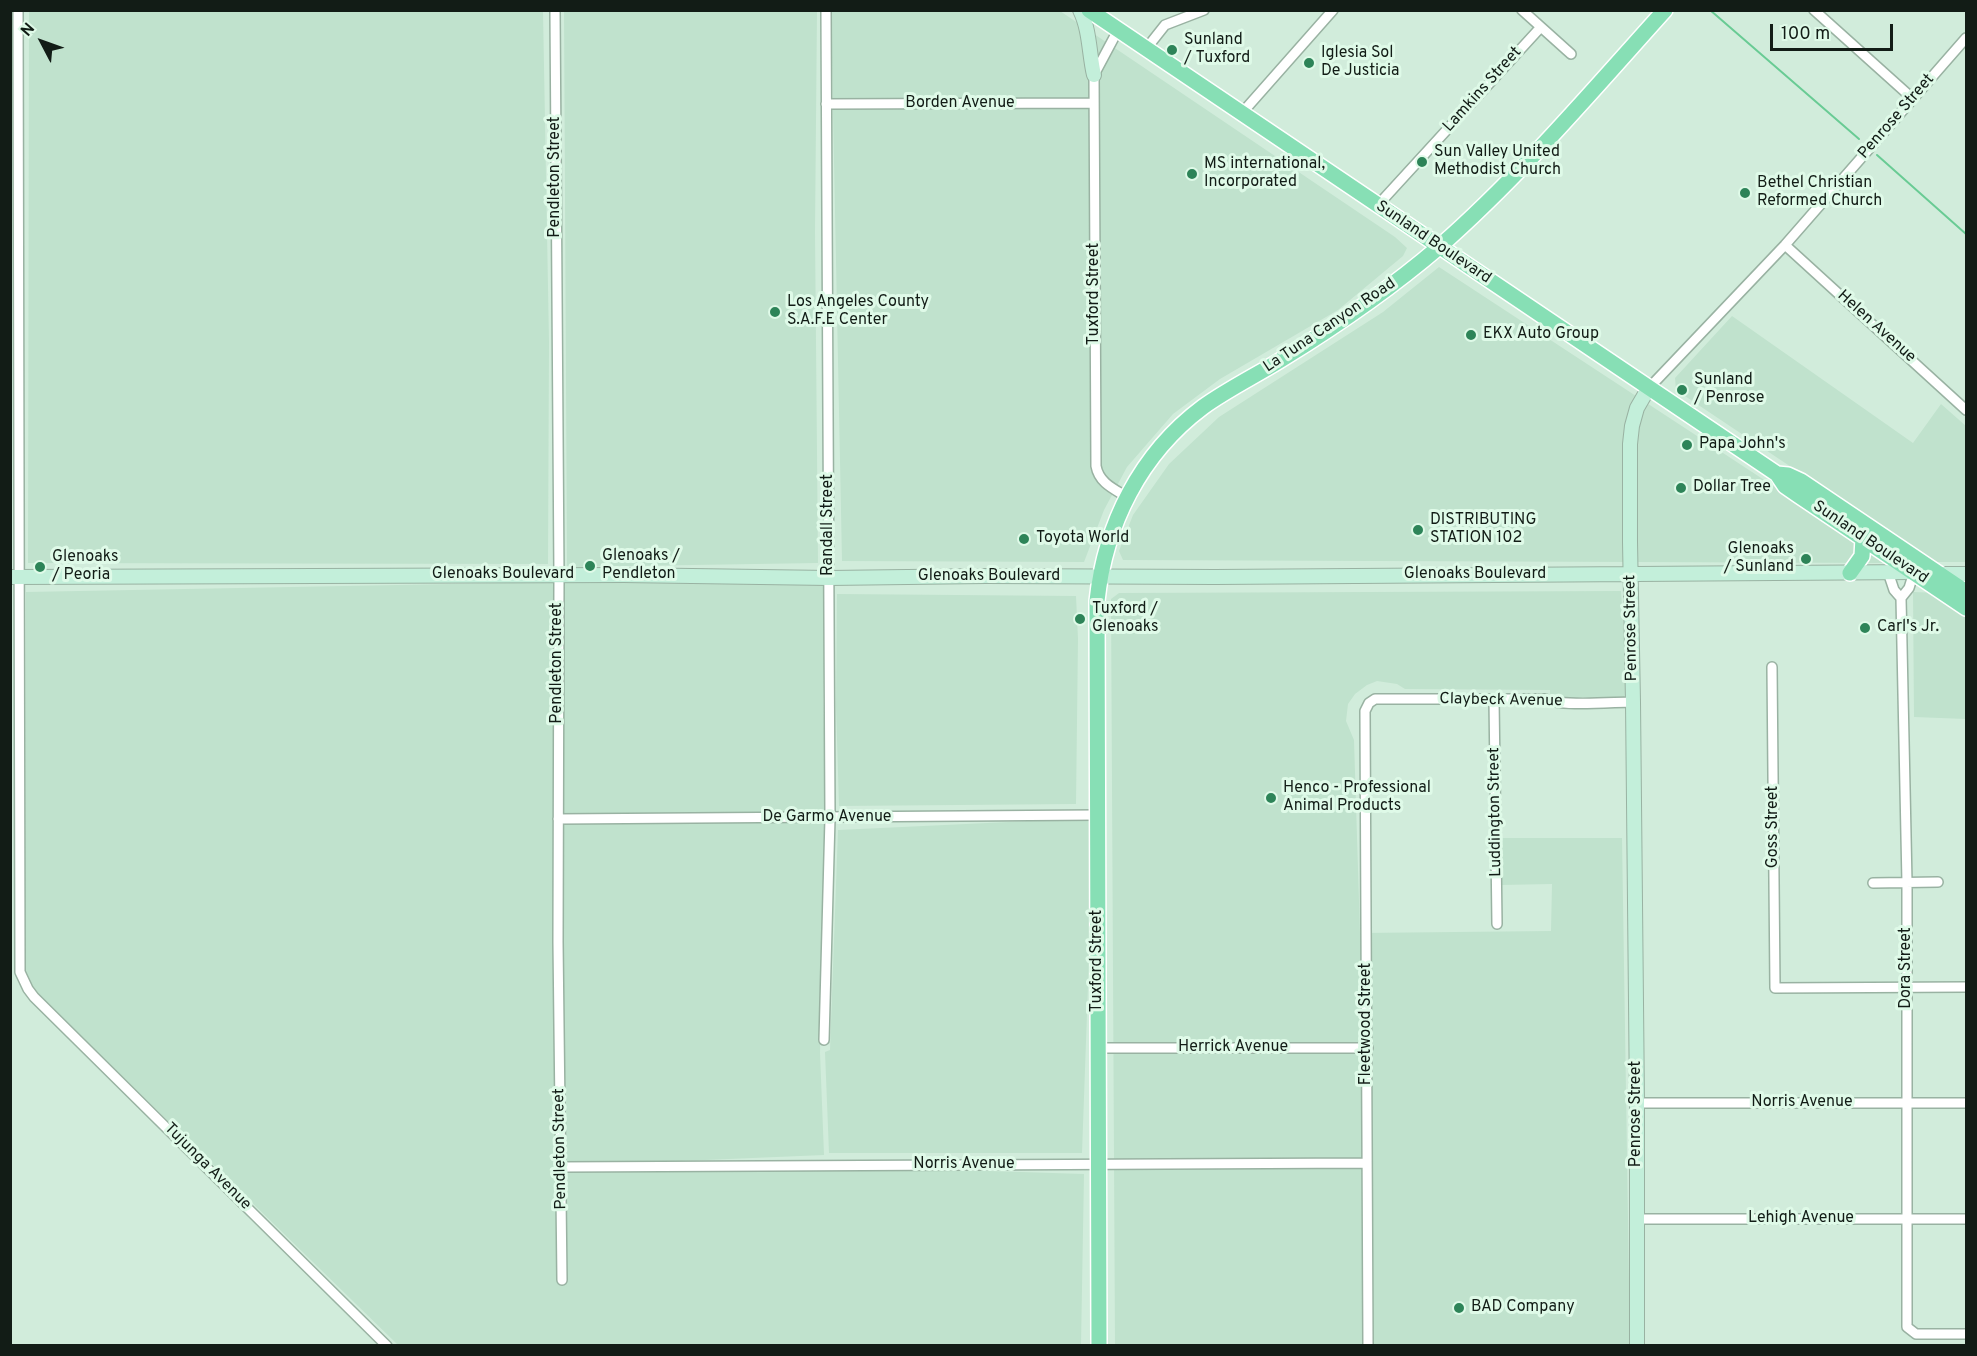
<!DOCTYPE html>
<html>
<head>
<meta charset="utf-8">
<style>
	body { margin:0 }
	#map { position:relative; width:1977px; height:1356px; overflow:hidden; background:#d1ecdb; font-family:Overpass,sans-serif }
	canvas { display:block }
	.frame { position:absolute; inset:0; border:12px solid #121c16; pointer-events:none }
	.north { position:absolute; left:12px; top:12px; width:60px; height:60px; -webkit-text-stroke:4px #dffae8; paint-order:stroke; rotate:311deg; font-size:16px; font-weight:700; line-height:24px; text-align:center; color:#121c16 }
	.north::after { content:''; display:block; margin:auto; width:21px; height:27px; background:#121c16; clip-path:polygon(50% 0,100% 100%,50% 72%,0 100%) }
	.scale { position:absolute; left:1770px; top:24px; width:123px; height:27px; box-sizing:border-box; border:3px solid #121c16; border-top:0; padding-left:8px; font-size:18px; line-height:21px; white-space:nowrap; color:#121c16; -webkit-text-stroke:4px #dffae8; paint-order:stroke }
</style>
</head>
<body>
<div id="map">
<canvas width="1977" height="1356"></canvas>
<div class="frame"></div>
<div class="north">N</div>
<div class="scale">100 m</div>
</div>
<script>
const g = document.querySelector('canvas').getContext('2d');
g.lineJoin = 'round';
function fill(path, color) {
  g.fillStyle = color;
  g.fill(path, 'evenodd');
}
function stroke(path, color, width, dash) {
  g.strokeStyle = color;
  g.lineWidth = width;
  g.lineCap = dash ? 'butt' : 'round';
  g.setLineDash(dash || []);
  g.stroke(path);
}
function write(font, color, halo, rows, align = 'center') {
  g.font = font + ' Overpass,sans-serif';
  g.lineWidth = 6;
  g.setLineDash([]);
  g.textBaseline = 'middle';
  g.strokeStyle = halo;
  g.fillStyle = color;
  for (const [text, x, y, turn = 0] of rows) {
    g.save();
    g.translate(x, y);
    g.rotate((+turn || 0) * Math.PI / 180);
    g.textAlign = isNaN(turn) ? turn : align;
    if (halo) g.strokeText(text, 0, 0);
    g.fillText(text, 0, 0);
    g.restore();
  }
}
fill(new Path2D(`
	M29 11H543L549 342 548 564 28 563Z
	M564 11H817L815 232 818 563 567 567Z
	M831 11H1060L1395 237 1407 248 1403 256 1338 310 1220 379 1173 414 1127 467 1104 510 1084 562 842 561Z
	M1439 267 1891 563 1123 560 1119 551 1133 515 1169 464 1219 417 1383 312Z
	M1732 316 1913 443 1941 404 1966 426V562H1933L1676 390 1675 378Z
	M557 582 559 1169 832 1166 1084 1174 1081 1345H398L34 990 25 973 26 592Z
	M560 582 826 583 823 702 827 812 561 817Z
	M1621 591 1628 689 1624 697 1550 698V690L1405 689 1397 684 1377 681 1367 685 1355 694 1348 704 1346 721 1354 740 1360 933 1551 931 1552 884 1500 885 1502 838H1622L1630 1345H1115L1111 599 1119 593Z
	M1913 592 1966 594V719L1914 717Z
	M837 594 1076 596 1078 639 1076 804 839 806 836 706Z
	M1094 818 1082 1153H829L825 1052 830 1050 838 830Z
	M560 821 826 822 820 1053 824 1155 562 1166Z`), '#c0e2cd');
stroke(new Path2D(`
	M1710 10 1859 139
	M1877 155 1966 234`), '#69cb94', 2);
const street = new Path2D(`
	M18 10 20 972 28 989 34 997 387 1346
	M555 10 559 575 558 942 562 1280
	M1522 10 1571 54
	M1814 10 1912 98
	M1118 30 1094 75 1096 466C1099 483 1114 489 1127 497
	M1146 49 1165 25 1204 10
	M826 104 1094 103
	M1242 113 1333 10
	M1378 205 1540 28
	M1785 245 1966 410
	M1648 389 1785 245 1966 38
	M1888 572 1894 590 1901 598 1907 883V1327L1916 1334H1966
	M1901 598 1909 588 1914 572
	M1772 667 1775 988 1966 987
	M1494 699 1497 924
	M558 819 1097 815
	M1873 883 1938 882
	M824 1040 830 818 826 10
	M1098 1048H1368
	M1637 1103H1966
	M561 1167 1367 1163
	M1636 1219H1966
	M1368 1346 1365 711 1369 703 1375 699H1545C1559 707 1614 702 1633 702`);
const secondary = new Path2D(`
	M1080 10C1090 30 1089 54 1094 75
	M1935 574H1966
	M10 577 623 575 829 578 986 576 1215 577 1916 572
	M1637 1346V1103L1633 702 1630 542V444L1632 426 1637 408 1648 389`);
const primary = new Path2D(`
	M1089 10 1777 474 1785 486 1798 495 1966 608
	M1777 474 1788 475 1801 481 1966 592
	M1850 573 1862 556 1863 538
	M1099 1346 1097 601C1105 525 1140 454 1203 407 1228 389 1257 375 1284 358 1339 324 1390 289 1439 247 1521 175 1592 91 1665 10`);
stroke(street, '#99b2a2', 12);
stroke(secondary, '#99b2a2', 16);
stroke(primary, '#fff', 18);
stroke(street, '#fff', 9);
stroke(secondary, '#c3efda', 14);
stroke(primary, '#87dfb5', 15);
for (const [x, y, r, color] of [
	[1172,50,6,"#2d8458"],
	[1309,63,6,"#2d8458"],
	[1422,162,6,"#2d8458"],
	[1192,174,6,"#2d8458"],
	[1745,193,6,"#2d8458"],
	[775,312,6,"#2d8458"],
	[1471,335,6,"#2d8458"],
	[1682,390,6,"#2d8458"],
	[1687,445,6,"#2d8458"],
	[1681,488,6,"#2d8458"],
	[1418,530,6,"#2d8458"],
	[1024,539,6,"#2d8458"],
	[1806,559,6,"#2d8458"],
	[590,566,6,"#2d8458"],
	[40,567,6,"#2d8458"],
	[1080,619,6,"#2d8458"],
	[1865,628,6,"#2d8458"],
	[1271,798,6,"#2d8458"],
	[1459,1308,6,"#2d8458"]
]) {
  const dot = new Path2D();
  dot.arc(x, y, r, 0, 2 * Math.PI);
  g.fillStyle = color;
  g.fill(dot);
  stroke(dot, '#dffae8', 2);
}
write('16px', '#121c16', '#dffae8', [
	["Sunland",1184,41],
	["/ Tuxford",1184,59],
	["Iglesia Sol",1321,54],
	["De Justicia",1321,72],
	["Sun Valley United",1434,153],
	["Methodist Church",1434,171],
	["MS international,",1204,165],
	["Incorporated",1204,183],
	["Bethel Christian",1757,184],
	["Reformed Church",1757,202],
	["Los Angeles County",787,303],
	["S.A.F.E Center",787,321],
	["EKX Auto Group",1483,335],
	["Sunland",1694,381],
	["/ Penrose",1694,399],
	["Papa John's",1699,445],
	["Dollar Tree",1693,488],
	["DISTRIBUTING",1430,521],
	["STATION 102",1430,539],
	["Toyota World",1036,539],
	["Glenoaks",1794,550,"right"],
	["/ Sunland",1794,568,"right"],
	["Glenoaks /",602,557],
	["Pendleton",602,575],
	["Glenoaks",52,558],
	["/ Peoria",52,576],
	["Tuxford /",1092,610],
	["Glenoaks",1092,628],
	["Carl's Jr.",1877,628],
	["Henco - Professional",1283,789],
	["Animal Products",1283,807],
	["BAD Company",1471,1308]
], 'left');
write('16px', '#121c16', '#dffae8', [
	["Lamkins Street",1483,90,-48],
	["Borden Avenue",960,104],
	["Penrose Street",1897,117,-49],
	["Pendleton Street",556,177,-90],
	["Sunland Boulevard",1433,243,34],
	["Tuxford Street",1095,294,-90],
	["La Tuna Canyon Road",1330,326,-34],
	["Helen Avenue",1876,327,42],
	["Randall Street",829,525,-90],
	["Sunland Boulevard",1870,543,34],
	["Glenoaks Boulevard",503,575],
	["Glenoaks Boulevard",1475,575],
	["Glenoaks Boulevard",989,577],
	["Penrose Street",1632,628,-91],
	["Pendleton Street",558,663,-90],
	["Claybeck Avenue",1501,701,1],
	["Luddington Street",1496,812,-91],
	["De Garmo Avenue",827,818],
	["Goss Street",1774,827,-90],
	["Tuxford Street",1098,961,-90],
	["Dora Street",1907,968,-90],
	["Fleetwood Street",1367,1024,-90],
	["Herrick Avenue",1233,1048],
	["Norris Avenue",1802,1103],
	["Penrose Street",1637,1114,-90],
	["Pendleton Street",561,1149,-91],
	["Norris Avenue",964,1165],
	["Tujunga Avenue",207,1167,45],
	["Lehigh Avenue",1801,1219]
]);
</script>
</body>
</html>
